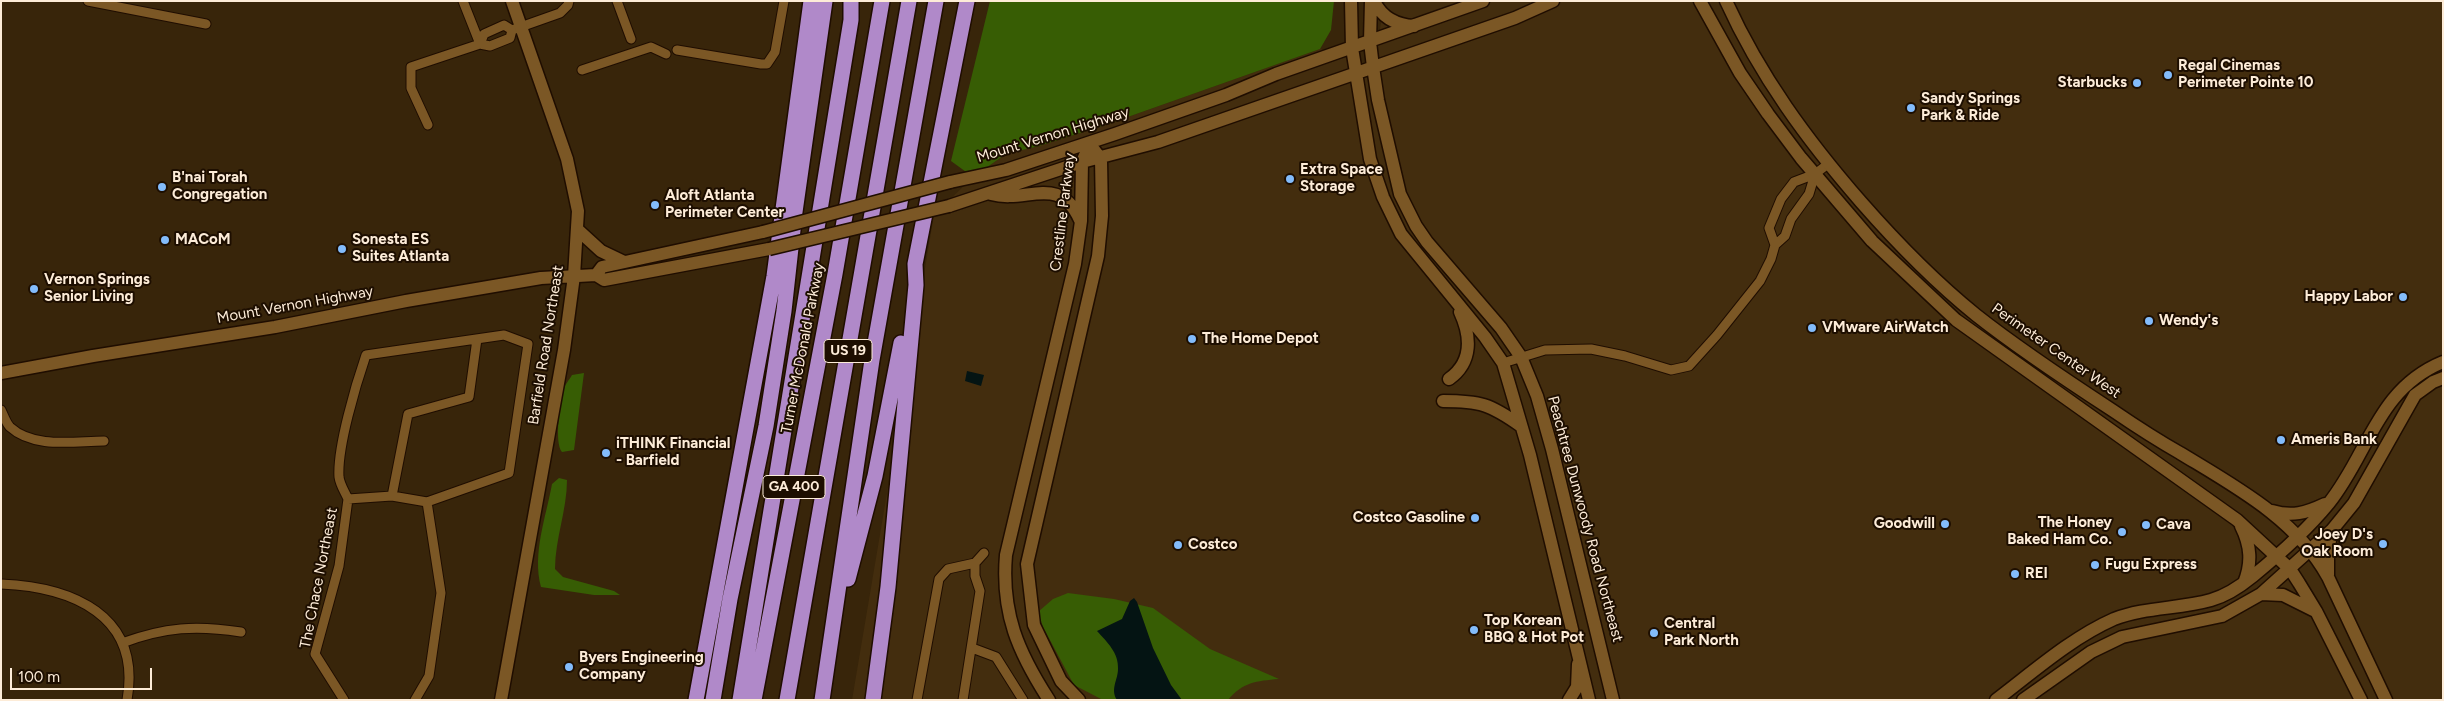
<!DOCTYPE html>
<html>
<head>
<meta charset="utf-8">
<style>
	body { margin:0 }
	#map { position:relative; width:2444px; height:701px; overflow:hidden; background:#38250a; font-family:Figtree,sans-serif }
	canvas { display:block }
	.frame { position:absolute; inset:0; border:2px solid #fdecd8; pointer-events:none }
	.scale { position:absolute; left:10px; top:668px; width:142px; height:22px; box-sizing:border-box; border:2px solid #fdecd8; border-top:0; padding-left:6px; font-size:15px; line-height:18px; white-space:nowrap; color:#fdecd8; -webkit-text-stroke:4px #1d0e00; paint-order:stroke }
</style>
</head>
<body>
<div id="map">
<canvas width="2444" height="701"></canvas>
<div class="frame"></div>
<div class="scale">100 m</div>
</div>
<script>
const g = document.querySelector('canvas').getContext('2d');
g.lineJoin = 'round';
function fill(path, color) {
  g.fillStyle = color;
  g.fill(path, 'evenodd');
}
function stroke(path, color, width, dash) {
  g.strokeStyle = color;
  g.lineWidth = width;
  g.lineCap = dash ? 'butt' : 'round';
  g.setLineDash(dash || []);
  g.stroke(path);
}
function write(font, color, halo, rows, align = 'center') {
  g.font = font + ' Figtree,sans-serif';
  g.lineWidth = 4;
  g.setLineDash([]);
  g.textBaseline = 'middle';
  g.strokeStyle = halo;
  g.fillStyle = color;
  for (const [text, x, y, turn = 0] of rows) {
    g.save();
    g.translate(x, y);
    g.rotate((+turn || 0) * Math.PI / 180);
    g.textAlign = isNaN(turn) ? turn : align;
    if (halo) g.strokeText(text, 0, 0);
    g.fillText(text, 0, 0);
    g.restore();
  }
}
fill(new Path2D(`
	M1385 1H2443V700H852L934 215 973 177 1006 154 1039 146 1108 124 1320 49 1373 67Z`), '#432d0e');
fill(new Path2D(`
	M990 1H1334L1331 30 1320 49 1108 124 1039 146 1006 154 973 177 951 161Z
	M584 373 574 450 562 452C554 443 560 400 564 389 565 384 570 379 572 375Z
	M559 478 567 480C567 510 555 539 555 569L563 577 614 591 620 595H594L541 587C532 554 546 517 552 484Z
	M1068 593 1114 599 1153 608 1210 649 1279 679C1256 681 1243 682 1228 700H1103L1074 685 1043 627 1038 612 1053 599Z`), '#375d04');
fill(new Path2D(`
	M967 371 984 375 981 386 965 381Z
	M1134 598 1137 602 1153 648 1171 685 1182 700H1117C1110 689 1118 680 1118 669 1119 653 1107 642 1097 631L1122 619 1130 601Z`), '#041413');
const street = new Path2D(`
	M88 1 206 24
	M463 1 480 44
	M617 1 631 39
	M480 44 484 34 504 25 512 30 560 13 568 5 569 1
	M677 50 761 64H767L775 52 784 1
	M582 70 651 47 666 54
	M428 125 411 88V67L480 44 490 46 510 38 512 30
	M1775 245 1769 228 1781 199 1794 182 1815 174
	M504 335 528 344 509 473 427 502 392 496 348 499C345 492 340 485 339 477 337 448 356 384 366 355Z
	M1503 363 1545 350 1591 349 1625 356 1671 370 1689 366 1717 335 1760 281 1771 259 1775 245 1785 236 1791 219 1809 194 1815 174 1828 164
	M1 410C4 416 6 423 10 427 34 449 75 441 104 441
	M392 496 408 414 469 397 477 339
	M975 563 984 553
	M1 584C72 587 142 615 127 700
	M122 643C165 627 196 625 241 632
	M972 648 996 657 1023 700
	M344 700 315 654 339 566 348 499
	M415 700 429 676 441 593 427 502
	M917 700 939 579 948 569 975 563
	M963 700 980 591 975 576V563`);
const secondary = new Path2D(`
	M1351 1 1352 48 1370 159 1383 197 1401 234 1485 337 1503 363 1530 455 1589 700
	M1371 1 1370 42 1373 67 1378 100 1400 194 1416 226 1427 242 1501 328 1521 357 1537 396 1552 449 1613 700
	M1374 1C1382 18 1396 25 1414 26
	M1700 1 1740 73 1768 114 1801 158 1872 241 1956 320 2237 520 2290 569 2299 583 2316 611 2361 700
	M1726 1C1760 76 1807 140 1861 202 1896 242 1934 281 1976 315 2019 349 2066 380 2112 410 2134 425 2157 440 2180 453 2236 487 2296 519 2328 577L2386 700
	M950 182 1006 170 1115 134 1226 95 1276 74 1483 1
	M991 194C1027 204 1059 173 1080 220
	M949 206 1082 162 1158 142 1515 18 1553 1
	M578 230 601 251 624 262
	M596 275 602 267 763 232
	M1 373 93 356 275 327 406 301 541 278 596 275 604 280 769 249
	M1449 379C1473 362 1471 336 1460 312
	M1443 401C1480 401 1490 404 1521 426
	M2272 511C2292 517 2306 513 2325 504
	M2241 526C2251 546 2252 563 2244 583
	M2328 575V551L2332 530
	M2261 594 2283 595 2315 611
	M501 700 564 350 574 276 578 211 567 159 512 1
	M1049 700C1018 652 1001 613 1006 555L1075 264 1081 221 1082 162 1085 155
	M1079 700 1061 681 1034 625 1027 564 1098 256 1102 216 1101 159 1089 143
	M1569 700 1577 687 1578 664
	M1996 700C2033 672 2071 638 2114 619 2145 607 2179 609 2211 600 2225 596 2242 585 2253 576 2280 554 2307 530 2329 503 2369 453 2377 389 2443 362
	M2023 700 2091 652 2122 637 2222 616 2261 594 2332 530 2354 503 2415 395 2433 382 2443 378`);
const highway = new Path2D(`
	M848 579 875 476 901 343
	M696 700 774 276 811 1
	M713 700 730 599 766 426 784 311 795 212 825 1
	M740 700 851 20V1
	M754 700 835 274 882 1
	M787 700 909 1
	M822 700 872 360 936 1
	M873 700 888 587 916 285 915 264 967 1`);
stroke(street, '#1f0d00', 11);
stroke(secondary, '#1f0d00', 15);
stroke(highway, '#1f0d00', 18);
stroke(street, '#7b5725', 9);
stroke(secondary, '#7b5725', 12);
stroke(highway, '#b089c9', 15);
const secondaryBridge = new Path2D(`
	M763 232 950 182
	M769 249 949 206`);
stroke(secondaryBridge, '#1f0d00', 15, []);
stroke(secondaryBridge, '#7b5725', 12);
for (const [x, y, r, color] of [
	[2168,75,5,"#83bcfb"],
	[2137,83,5,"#83bcfb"],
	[1911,108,5,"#83bcfb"],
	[1290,179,5,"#83bcfb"],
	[162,187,5,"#83bcfb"],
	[655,205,5,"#83bcfb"],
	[165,240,5,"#83bcfb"],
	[342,249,5,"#83bcfb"],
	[34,289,5,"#83bcfb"],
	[2403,297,5,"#83bcfb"],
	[2149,321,5,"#83bcfb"],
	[1812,328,5,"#83bcfb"],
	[1192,339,5,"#83bcfb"],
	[2281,440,5,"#83bcfb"],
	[606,453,5,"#83bcfb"],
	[1475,518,5,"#83bcfb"],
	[1945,524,5,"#83bcfb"],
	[2146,525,5,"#83bcfb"],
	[2122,532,5,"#83bcfb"],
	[2383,544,5,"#83bcfb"],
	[1178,545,5,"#83bcfb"],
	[2095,565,5,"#83bcfb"],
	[2015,574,5,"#83bcfb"],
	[1474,630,5,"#83bcfb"],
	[1654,633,5,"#83bcfb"],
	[569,667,5,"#83bcfb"]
]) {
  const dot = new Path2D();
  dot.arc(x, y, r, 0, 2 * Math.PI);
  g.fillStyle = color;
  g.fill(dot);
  stroke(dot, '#1d0e00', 2);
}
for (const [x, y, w] of [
	[848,351,48],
	[794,487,62]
]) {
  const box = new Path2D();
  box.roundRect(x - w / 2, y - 11.5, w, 23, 4);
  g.fillStyle = '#1d0e00';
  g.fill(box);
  stroke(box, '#fdecd8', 1);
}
write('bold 14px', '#fdecd8', null, [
	["US 19",848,351],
	["GA 400",794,487]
]);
write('bold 15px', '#fdecd8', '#1d0e00', [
	["Regal Cinemas",2178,66],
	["Perimeter Pointe 10",2178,83],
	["Starbucks",2127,83,"right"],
	["Sandy Springs",1921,99],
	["Park & Ride",1921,116],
	["Extra Space",1300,170],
	["Storage",1300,187],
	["B'nai Torah",172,178],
	["Congregation",172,195],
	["Aloft Atlanta",665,196],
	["Perimeter Center",665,213],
	["MACoM",175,240],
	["Sonesta ES",352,240],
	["Suites Atlanta",352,257],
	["Vernon Springs",44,280],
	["Senior Living",44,297],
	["Happy Labor",2393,297,"right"],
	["Wendy's",2159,321],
	["VMware AirWatch",1822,328],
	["The Home Depot",1202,339],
	["Ameris Bank",2291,440],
	["iTHINK Financial",616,444],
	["- Barfield",616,461],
	["Costco Gasoline",1465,518,"right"],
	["The Honey",2112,523,"right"],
	["Baked Ham Co.",2112,540,"right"],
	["Goodwill",1935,524,"right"],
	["Cava",2156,525],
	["Joey D's",2373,535,"right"],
	["Oak Room",2373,552,"right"],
	["Costco",1188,545],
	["Fugu Express",2105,565],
	["REI",2025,574],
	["Top Korean",1484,621],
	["BBQ & Hot Pot",1484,638],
	["Central",1664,624],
	["Park North",1664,641],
	["Byers Engineering",579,658],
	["Company",579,675]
], 'left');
write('15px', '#fdecd8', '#1d0e00', [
	["Mount Vernon Highway",1053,135,-17],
	["Crestline Parkway",1063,212,-83],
	["Mount Vernon Highway",295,305,-10],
	["Barfield Road Northeast",546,345,-81],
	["Turner McDonald Parkway",803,348,-79],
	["Perimeter Center West",2056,351,35],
	["Peachtree Dunwoody Road Northeast",1585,519,75],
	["The Chace Northeast",319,578,-79]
]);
</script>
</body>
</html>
